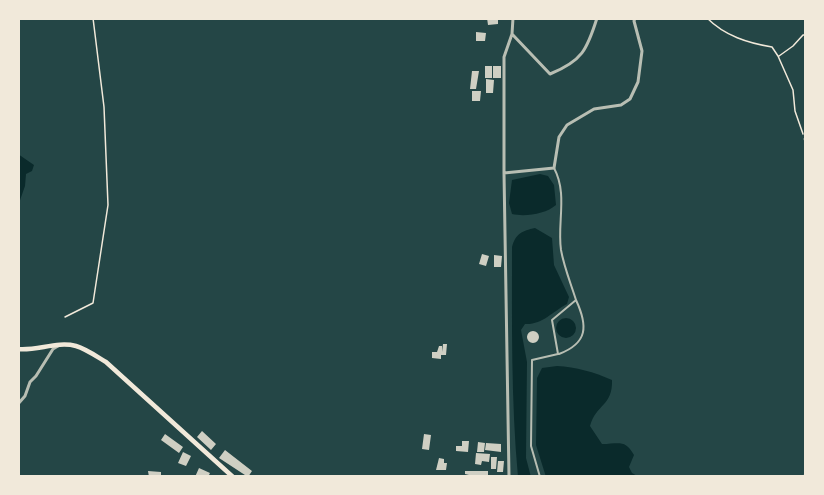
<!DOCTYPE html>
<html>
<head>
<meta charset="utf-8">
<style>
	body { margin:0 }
	#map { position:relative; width:824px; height:495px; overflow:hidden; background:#0f3d3e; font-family:"PT Sans",sans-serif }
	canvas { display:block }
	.frame { position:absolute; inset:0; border:20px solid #f1e9da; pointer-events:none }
</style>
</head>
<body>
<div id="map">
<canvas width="824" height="495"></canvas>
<div class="frame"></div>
</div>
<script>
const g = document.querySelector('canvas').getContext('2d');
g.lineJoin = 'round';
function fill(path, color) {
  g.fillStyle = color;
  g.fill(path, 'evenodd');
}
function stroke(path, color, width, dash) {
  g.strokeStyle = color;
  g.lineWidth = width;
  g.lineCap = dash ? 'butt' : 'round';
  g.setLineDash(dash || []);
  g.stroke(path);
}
fill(new Path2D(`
	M18 18H806V477H18Z`), '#244646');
fill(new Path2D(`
	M18 154 34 165 32 171 26 174 25 186 18 206Z
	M540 174 548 176 554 185 556 205C546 214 525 217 512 214L509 203 512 180Z
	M535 228 552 238 554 265 569 297 567 304C552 312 542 325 525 324L521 330 527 362 526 458 531 477H518C511 400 512 324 512 247 516 233 522 231 535 228Z
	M556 328a10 10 0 1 1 20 0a10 10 0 1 1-20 0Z
	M557 366C576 367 594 372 612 380 613 406 596 404 590 426L602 444C619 444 625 439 634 455L629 467 632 473 639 477H546L536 445 537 378 542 368Z`), '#0a2a2b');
fill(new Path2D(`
	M487 18H498V24L488 25Z
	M476 32 486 33 485 41H476Z
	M485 66H492V78H485Z
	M493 66H501V78H493Z
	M472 71H479L476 89H470Z
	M486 79 494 80 493 93H486Z
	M472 91H481L480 101H472Z
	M482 254 489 256 486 266 479 264Z
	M494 255 502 256 501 267H494Z
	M527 337a6 6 0 1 1 12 0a6 6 0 1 1-12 0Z
	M443 344H447L446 355H441V359L432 358V352H437L439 346H442V352Z
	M202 431 216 444 211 450 197 437Z
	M165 434 183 447 179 453 161 440Z
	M424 434 431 435 429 450 422 449Z
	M462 441H469L468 452 456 451V446H462Z
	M478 442 485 443 484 452H477Z
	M486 443 501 444V452L485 450Z
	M225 450 252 471 248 477 219 458Z
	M183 452 191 456 186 466 178 463Z
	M476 453 490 454 489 462 482 461 481 465 475 464Z
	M491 457H497L496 469H491Z
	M439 458 444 459V463H447L446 470H436Z
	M498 461H504L503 472H497Z
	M199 468 210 473 208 477H195Z
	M148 471 161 472V477H149Z
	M465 471H488V477H478L477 475V477H467L469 475 465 474Z`), '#cfcfc3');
stroke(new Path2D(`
	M707 18C725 36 748 43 772 47L778 56 793 90 795 111 803 134
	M779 56 793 46 803 35H806
	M65 317 93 303 108 205 104 107 93 18
	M804 477 806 470`), '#f1e9da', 1.5);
stroke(new Path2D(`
	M559 354C588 343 588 326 576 300
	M540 477 531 446 532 360 558 354 552 320 576 300C571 284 564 267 561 250 557 223 568 194 554 168`), '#b8beb3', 2);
stroke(new Path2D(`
	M512 34 513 18
	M805 139H806
	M504 173V57L512 34 550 74C582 61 587 50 597 18
	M18 404 25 396 30 382 36 376 53 349 58 346
	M509 477 504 173 554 168 559 137 567 125 594 109 621 105 630 99 638 82 642 51 634 21 635 18`), '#b8beb3', 3);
stroke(new Path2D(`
	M18 349C37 351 57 341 76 346 86 349 96 356 106 362L233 477`), '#f1e9da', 4.5);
</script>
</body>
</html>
